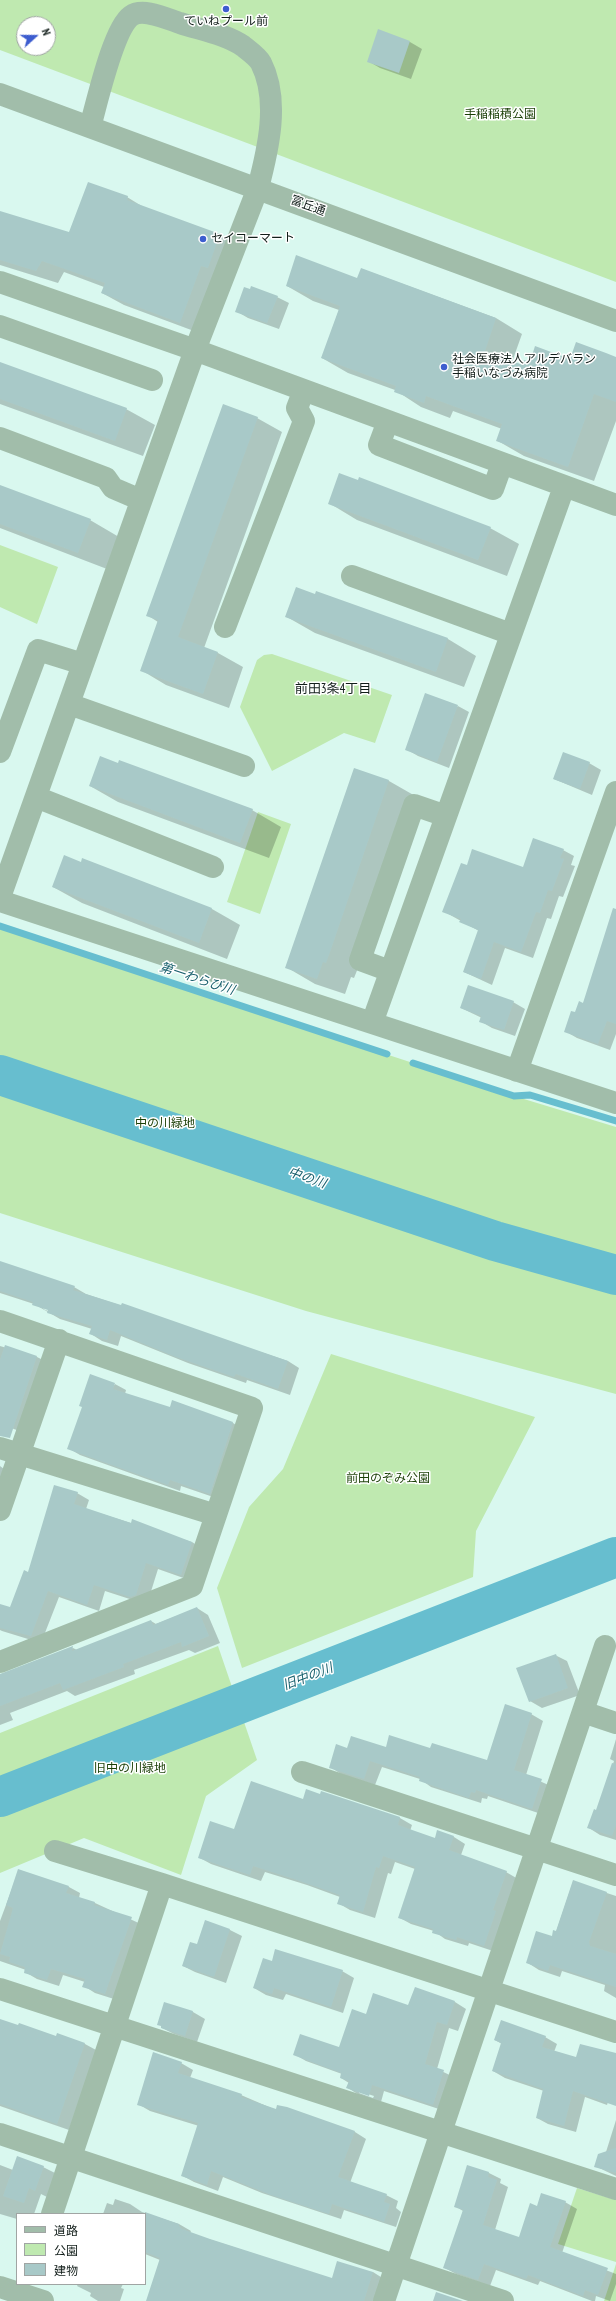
<!DOCTYPE html>
<html>
<head>
<meta charset="utf-8">
<style>
	body { margin:0 }
	#map { position:relative; width:616px; height:2301px; overflow:hidden; background:#d9f8ef; font-family:"PT Sans Narrow","Noto Sans JP",sans-serif }
	canvas { display:block }
	.legend { position:absolute; left:16px; top:2213px; width:130px; height:72px; box-sizing:border-box; background:#fff; border:1px solid #a0a5a3; margin:0; padding:5px 7px; list-style:none; font-size:12px; color:#121e1a }
	.legend li { display:flex; align-items:center; gap:8px; height:20px }
	.legend b { width:20px; border:1px solid #a0a5a3 }
	.north { position:absolute; left:16px; top:16px; width:40px; height:40px; box-sizing:border-box; background:#fff; border:1px solid #a0a5a3; border-radius:50%; rotate:69deg; font-size:11px; font-weight:700; line-height:16px; text-align:center; color:#121e1a }
	.north::after { content:''; display:block; margin:auto; width:14px; height:18px; background:#3d5dcf; clip-path:polygon(50% 0,100% 100%,50% 72%,0 100%) }
</style>
</head>
<body>
<div id="map">
<canvas width="616" height="2301"></canvas>
<ul class="legend">
<li><b style="height:5px;background:#a1bdaa"></b>道路</li>
<li><b style="height:11px;background:#bfe9b0"></b>公園</li>
<li><b style="height:11px;background:#a8c9c8"></b>建物</li>
</ul>
<div class="north">N</div>
</div>
<script>
const g = document.querySelector('canvas').getContext('2d');
g.lineJoin = 'round';
function fill(path, color) {
  g.fillStyle = color;
  g.fill(path, 'evenodd');
}
function stroke(path, color, width, dash) {
  g.strokeStyle = color;
  g.lineWidth = width;
  g.lineCap = dash ? 'butt' : 'round';
  g.setLineDash(dash || []);
  g.stroke(path);
}
function write(font, color, halo, rows, align = 'center') {
  g.font = font + ' "PT Sans Narrow","Noto Sans JP",sans-serif';
  g.lineWidth = 3;
  g.setLineDash([]);
  g.textBaseline = 'middle';
  g.strokeStyle = halo;
  g.fillStyle = color;
  for (const [text, x, y, turn = 0] of rows) {
    g.save();
    g.translate(x, y);
    g.rotate((+turn || 0) * Math.PI / 180);
    g.textAlign = isNaN(turn) ? turn : align;
    if (halo) g.strokeText(text, 0, 0);
    g.fillText(text, 0, 0);
    g.restore();
  }
}
fill(new Path2D(`
	M0 0H616V282L0 50ZM24 24H48V48H24Z
	M0 545 58 567 37 624 0 607Z
	M272 654 392 695 375 743 344 733 272 771 240 707 257 660 264 655Z
	M258 812 291 824 260 914 227 902Z
	M0 928 514 1096 616 1127V1394L306 1311 0 1213Z
	M331 1354 535 1417 476 1531 473 1577 242 1668 217 1588 249 1507 283 1469Z
	M218 1646 257 1760 206 1796 181 1875 84 1838 0 1873V1733Z
	M577 2188 616 2200V2262L558 2244Z
	M616 2264V2301H604Z`), '#bfe9b0');
fill(new Path2D(`
	M379 31 410 42 422 49 411 79 380 68 368 61Z
	M127 197 145 208 220 235 241 247 202 334 124 305 102 293 104 287 64 272 58 283 0 265V212L69 234Z
	M362 269 496 318 522 334 512 362 524 366 530 363 616 358V421L594 481 524 456 498 441 502 429 453 411 450 418 421 407 395 390 348 373 322 358 339 310 313 301 287 286 358 279Z
	M277 297 289 303 279 329 248 318 236 311Z
	M0 363 126 409 155 425 143 456 0 404Z
	M257 418 282 432 204 648 218 653 243 667 229 708 166 685 141 670 158 622 147 615Z
	M0 486 90 520 119 537 107 569 0 528Z
	M329 503 490 528 519 544 507 576 357 520Z
	M317 592 448 639 476 656 464 687 315 633 287 617 316 596Z
	M458 706 469 712 449 768 418 756 406 749Z
	M589 763 601 770 592 795 554 779Z
	M355 769 389 781 417 797 358 968 354 978 351 977 345 994 315 984 286 967Z
	M90 786 252 810 281 827 269 858 118 802Z
	M563 850 574 856 571 865 575 866 563 897 559 896 551 919 547 918 533 958 505 948 492 985 464 972 479 931 443 911 467 867 523 869Z
	M83 860 212 909 240 925 227 959 82 903 53 887 82 863Z
	M616 914V1034L610 1050 577 1038 565 1031 575 1013 583 1004Z
	M513 1002 525 1009 515 1036 492 1028 480 1021 482 1018 461 1008Z
	M0 1262 74 1287 86 1294 288 1361 299 1368 290 1395 247 1380 246 1383 188 1363 121 1336 118 1346 102 1341 91 1334 92 1329 60 1319 34 1304 0 1293ZM42 1307 53 1310 52 1312 45 1310Z
	M0 1346 37 1357 49 1363 25 1433 0 1424Z
	M115 1384 126 1390 125 1394 170 1408 173 1401 233 1423 244 1430 222 1500 181 1486 180 1491 80 1455 68 1448Z
	M0 1466 4 1469 0 1491Z
	M77 1493 89 1500 86 1509 192 1542 203 1549 192 1581 158 1569 148 1601 142 1603 105 1591 99 1611 59 1597 41 1643 2 1631 0 1630V1605L11 1608 28 1573Z
	M197 1608 208 1615 220 1643 195 1653 189 1650 134 1670 135 1674 75 1696 67 1691 10 1713 13 1720 0 1725V1676L73 1648 77 1650 151 1621 156 1624Z
	M555 1655 567 1661 580 1695 542 1708 530 1701Z
	M531 1714 543 1721 526 1775 553 1787 544 1815 488 1796 487 1799 482 1798 481 1803 431 1787 420 1779 382 1767 375 1785 341 1774 330 1767 347 1749 431 1750 488 1761Z
	M616 1739V1840L600 1835 589 1828 597 1812 614 1761 610 1759Z
	M322 1793 400 1818 412 1825 410 1831 435 1839 438 1831 454 1837 465 1844 461 1855 506 1872 518 1879 496 1952 469 1943 468 1946 445 1939 434 1931 411 1924 400 1918 415 1869 395 1862 391 1874 388 1873 375 1918 350 1910 338 1903 340 1897 307 1885 265 1872 261 1881 211 1864 200 1858 235 1831 303 1800 321 1795Z
	M19 1870 69 1887 80 1893 79 1898 95 1903 143 1925 117 2000 95 1993 84 1986 85 1982 63 1975 59 1986 37 1979 25 1972 26 1970 0 1961V1921Z
	M573 1882 616 1896V1998L604 1991 605 1985 562 1971 560 1977 539 1970 528 1963 556 1932Z
	M206 1921 230 1930 242 1936 226 1983 195 1972 183 1966 197 1946Z
	M272 1962 342 1971 354 1978 343 2013 286 1994 283 2000 266 1995 254 1988Z
	M455 2002 466 2009 458 2031 449 2028 437 2069 456 2078 445 2111 384 2091 381 2102 359 2095 348 2088 349 2083 341 2078 342 2074 306 2061 294 2054 340 2048 367 2015 409 2006ZM359 2091 374 2096 373 2098 359 2093Z
	M165 2003 193 2012 205 2019 197 2042 174 2034 162 2028Z
	M0 2020 56 2038 85 2044 96 2050 69 2130 0 2106Z
	M545 2037 557 2044 554 2052 577 2058 616 2056V2077L607 2105 585 2097 576 2132 548 2124 537 2118 544 2091 505 2078 493 2071 502 2044 495 2040Z
	M181 2063 193 2070 190 2078 241 2095 276 2110 355 2132 366 2139 350 2183 386 2195 398 2201 396 2208 401 2212 396 2227 344 2210 341 2219 262 2193 223 2177 218 2191 194 2182 183 2176 199 2126 150 2111 138 2104Z
	M616 2120V2176L595 2166 606 2152Z
	M0 2165 13 2170 43 2167 55 2173 47 2197 41 2194 34 2214H17V2219L0 2214Z
	M468 2166 489 2173 501 2179 500 2183 508 2187 495 2230 519 2238 537 2207 565 2202 577 2209 562 2253 616 2274V2284L610 2301 596 2296 595 2301H592L540 2281 538 2285 496 2270 490 2286 456 2274 445 2268 463 2211 455 2206Z
	M115 2199 130 2204 142 2212 179 2224 191 2231 190 2233 332 2279 373 2272 384 2279 377 2301H149L160 2260 145 2254V2214H103L107 2203 113 2205Z
	M78 2284H123L121 2288 124 2289 120 2301H98L90 2296 91 2293 77 2286Z`), '#0003');
stroke(new Path2D(`
	M0 926 387 1054
	M413 1063 514 1096 530 1095 616 1121`), '#67becf', 7);
stroke(new Path2D(`
	M0 1075 495 1241 616 1275
	M0 1797 616 1557`), '#67becf', 40);
fill(new Path2D(`
	M378 29 410 41 399 73 367 62Z
	M88 182 128 196 127 200 220 234 208 268 201 266 180 323 101 293 105 283 42 261 36 271 0 260V211L69 232Z
	M296 255 357 278 361 268 496 318 485 351 523 365 524 360 530 362 535 346 570 359 576 342 606 353 616 357V402L594 394 568 467 496 441 502 424 426 396 424 403 394 392 396 386 321 358 340 306 286 286Z
	M251 286 278 296 267 323 235 312 244 287 250 289Z
	M0 362 127 408 115 441 0 399Z
	M223 404 258 417 178 637 218 652 203 694 140 671 158 620 146 616Z
	M339 473 358 480 359 477 491 527 478 560 328 504Z
	M0 485 91 519 78 553 0 524Z
	M296 587 315 594 316 591 448 638 436 672 285 617Z
	M425 693 458 705 437 762 405 750Z
	M563 752 590 762 580 789 553 779Z
	M100 756 118 763 119 760 253 809 240 843 89 786Z
	M354 768 389 780 330 952 326 963 323 962 317 979 285 968Z
	M533 838 564 849 560 858 564 859 552 891 548 890 540 913 536 912 521 952 494 942 481 979 463 972 478 930 459 922 461 919 442 912 461 863 467 865 472 849 523 867Z
	M64 855 81 862 82 858 212 908 199 943 52 887Z
	M613 908 616 909V1024L607 1021 598 1044 564 1032 571 1011 575 1012 579 1001 583 1003Z
	M468 985 514 1001 504 1030 479 1022 481 1016 460 1008Z
	M0 1261 75 1286 73 1290 121 1305 122 1303 288 1361 278 1389 236 1374 234 1377 176 1357 110 1330 107 1340 89 1334 92 1326 47 1313 48 1310 32 1305 33 1302 0 1291Z
	M5 1345 37 1356 10 1438 0 1436V1360Z
	M90 1374 115 1383 113 1389 170 1407 172 1400 233 1422 210 1494 170 1480 168 1485 67 1449 82 1407 79 1406Z
	M54 1485 78 1492 74 1504 131 1523 132 1519 192 1542 181 1575 146 1563 136 1595 130 1597 94 1585 87 1605 48 1591 31 1636 0 1628V1604L10 1607 24 1570 28 1572Z
	M197 1607 209 1636 182 1647 181 1642 123 1664 124 1667 63 1690 60 1683 0 1706V1674L73 1646 72 1651 151 1620 153 1625Z
	M556 1654 568 1688 529 1702 516 1668Z
	M505 1704 532 1713 514 1770 542 1779 532 1809 476 1790 475 1793 471 1792 469 1798 419 1781 420 1777 370 1761 364 1779 329 1768 336 1744 347 1748 351 1736 386 1747 389 1735 430 1748 432 1743 487 1760Z
	M612 1763 616 1764V1825L612 1836 587 1828 594 1809 596 1810Z
	M251 1781 303 1799 306 1789 320 1794 321 1791 400 1817 398 1825 435 1838 437 1830 454 1836 449 1850 507 1871 493 1910 496 1911 484 1946 457 1937 456 1940 432 1933 433 1929 398 1918 415 1867 383 1856 379 1868 376 1867 363 1912 337 1904 340 1895 294 1879 253 1866 250 1875 198 1858 210 1821 234 1829Z
	M18 1869 69 1886 66 1893 95 1902 94 1905 132 1917 105 1994 82 1987 85 1979 51 1969 47 1980 24 1973 25 1967 9 1962 10 1957 0 1954 13 1908 6 1905Z
	M573 1880 607 1892 589 1942 590 1946 616 1954V1987L550 1965 548 1971 526 1963 536 1931 552 1936 553 1930 556 1931Z
	M205 1920 230 1929 214 1977 182 1966 190 1942 197 1944Z
	M275 1949 343 1970 331 2007 274 1988 272 1994 253 1988 263 1958 272 1961Z
	M415 1987 455 2001 447 2025 437 2022 425 2064 444 2070 433 2105 372 2085 369 2096 346 2088 349 2081 340 2078 341 2073 293 2055 300 2034 339 2047 352 2009 366 2014 373 1993 408 2005Z
	M164 2002 193 2011 185 2036 161 2028V2026L157 2025Z
	M0 2019 18 2025 19 2023 56 2036 57 2033 85 2043 57 2124 0 2104Z
	M501 2020 546 2036 542 2047 576 2057 580 2044 616 2053V2106L573 2091 564 2126 536 2118 543 2089 492 2071 501 2043 494 2040Z
	M153 2052 182 2062 178 2073 242 2094 241 2097 276 2109 277 2105 287 2107 355 2131 338 2177 387 2194 384 2202 390 2204 384 2222 332 2204 329 2214 271 2195 211 2171 207 2185 181 2176 198 2123 137 2105Z
	M616 2148V2173L594 2167 598 2154Z
	M17 2156 44 2166 35 2191 29 2188 24 2203 3 2196Z
	M467 2165 489 2172 488 2177 497 2180 483 2225 519 2237 530 2203 537 2206 541 2193 566 2201 550 2247 608 2268 598 2295 585 2290 583 2296 528 2275 526 2279 484 2264 478 2280 443 2268 463 2210 454 2207Z
	M145 2212 179 2224V2226L182 2229 210 2239 332 2278 337 2261 373 2272 364 2301H146L160 2258 145 2252Z
	M436 2292 463 2301H433Z`), '#a8c9c8');
stroke(new Path2D(`
	M0 94 616 321
	M0 282 195 350 616 505
	M0 326 152 380
	M388 421 379 445 493 489 502 464
	M0 438 106 478 113 488 141 500
	M352 576 511 634
	M225 627 304 421 297 408 304 390
	M69 704 244 766
	M0 752 38 650 83 664
	M36 797 213 867
	M0 897 195 350 258 188C268 150 280 100 261 63 258 57 248 50 243 46 225 34 201 30 180 23 167 19 143 7 131 16 113 29 97 103 90 127
	M0 901 616 1103
	M390 971 360 960 414 805 446 816
	M372 1023 564 487
	M517 1071 616 792
	M0 1321 252 1408 192 1586 0 1662
	M0 1448 216 1515
	M0 1510 59 1340
	M583 1712 616 1723
	M302 1772 616 1875
	M55 1851 162 1884 616 2032
	M0 1989 616 2189
	M0 2134 503 2301
	M52 2214 162 1884
	M0 2287 43 2301
	M384 2301 605 1646`), '#a1bdaa', 22);
for (const [x, y, r, color] of [
	[226,9,4,"#3d5dcf"],
	[203,239,4,"#3d5dcf"],
	[444,367,4,"#3d5dcf"]
]) {
  const dot = new Path2D();
  dot.arc(x, y, r, 0, 2 * Math.PI);
  g.fillStyle = color;
  g.fill(dot);
  stroke(dot, '#fff', 1.5);
}
write('12px', '#121e1a', '#fff', [
	["ていねプール前",226,22,"center"],
	["セイコーマート",211,239],
	["社会医療法人アルデバラン",452,360],
	["手稲いなづみ病院",452,374]
], 'left');
write('12px', '#1a3f06', '#fff', [
	["手稲稲積公園",500,115],
	["中の川緑地",165,1124],
	["前田のぞみ公園",388,1479],
	["旧中の川緑地",130,1769]
]);
write('12px', '#121e1a', '#fff', [
	["富丘通",308,206,20]
]);
write('13px', '#121e1a', '#fff', [
	["前田3条4丁目",333,689]
]);
write('italic 13px', '#19616e', '#fff', [
	["第一わらび川",197,979,18],
	["中の川",307,1178,19],
	["旧中の川",308,1677,-21]
]);
</script>
</body>
</html>
